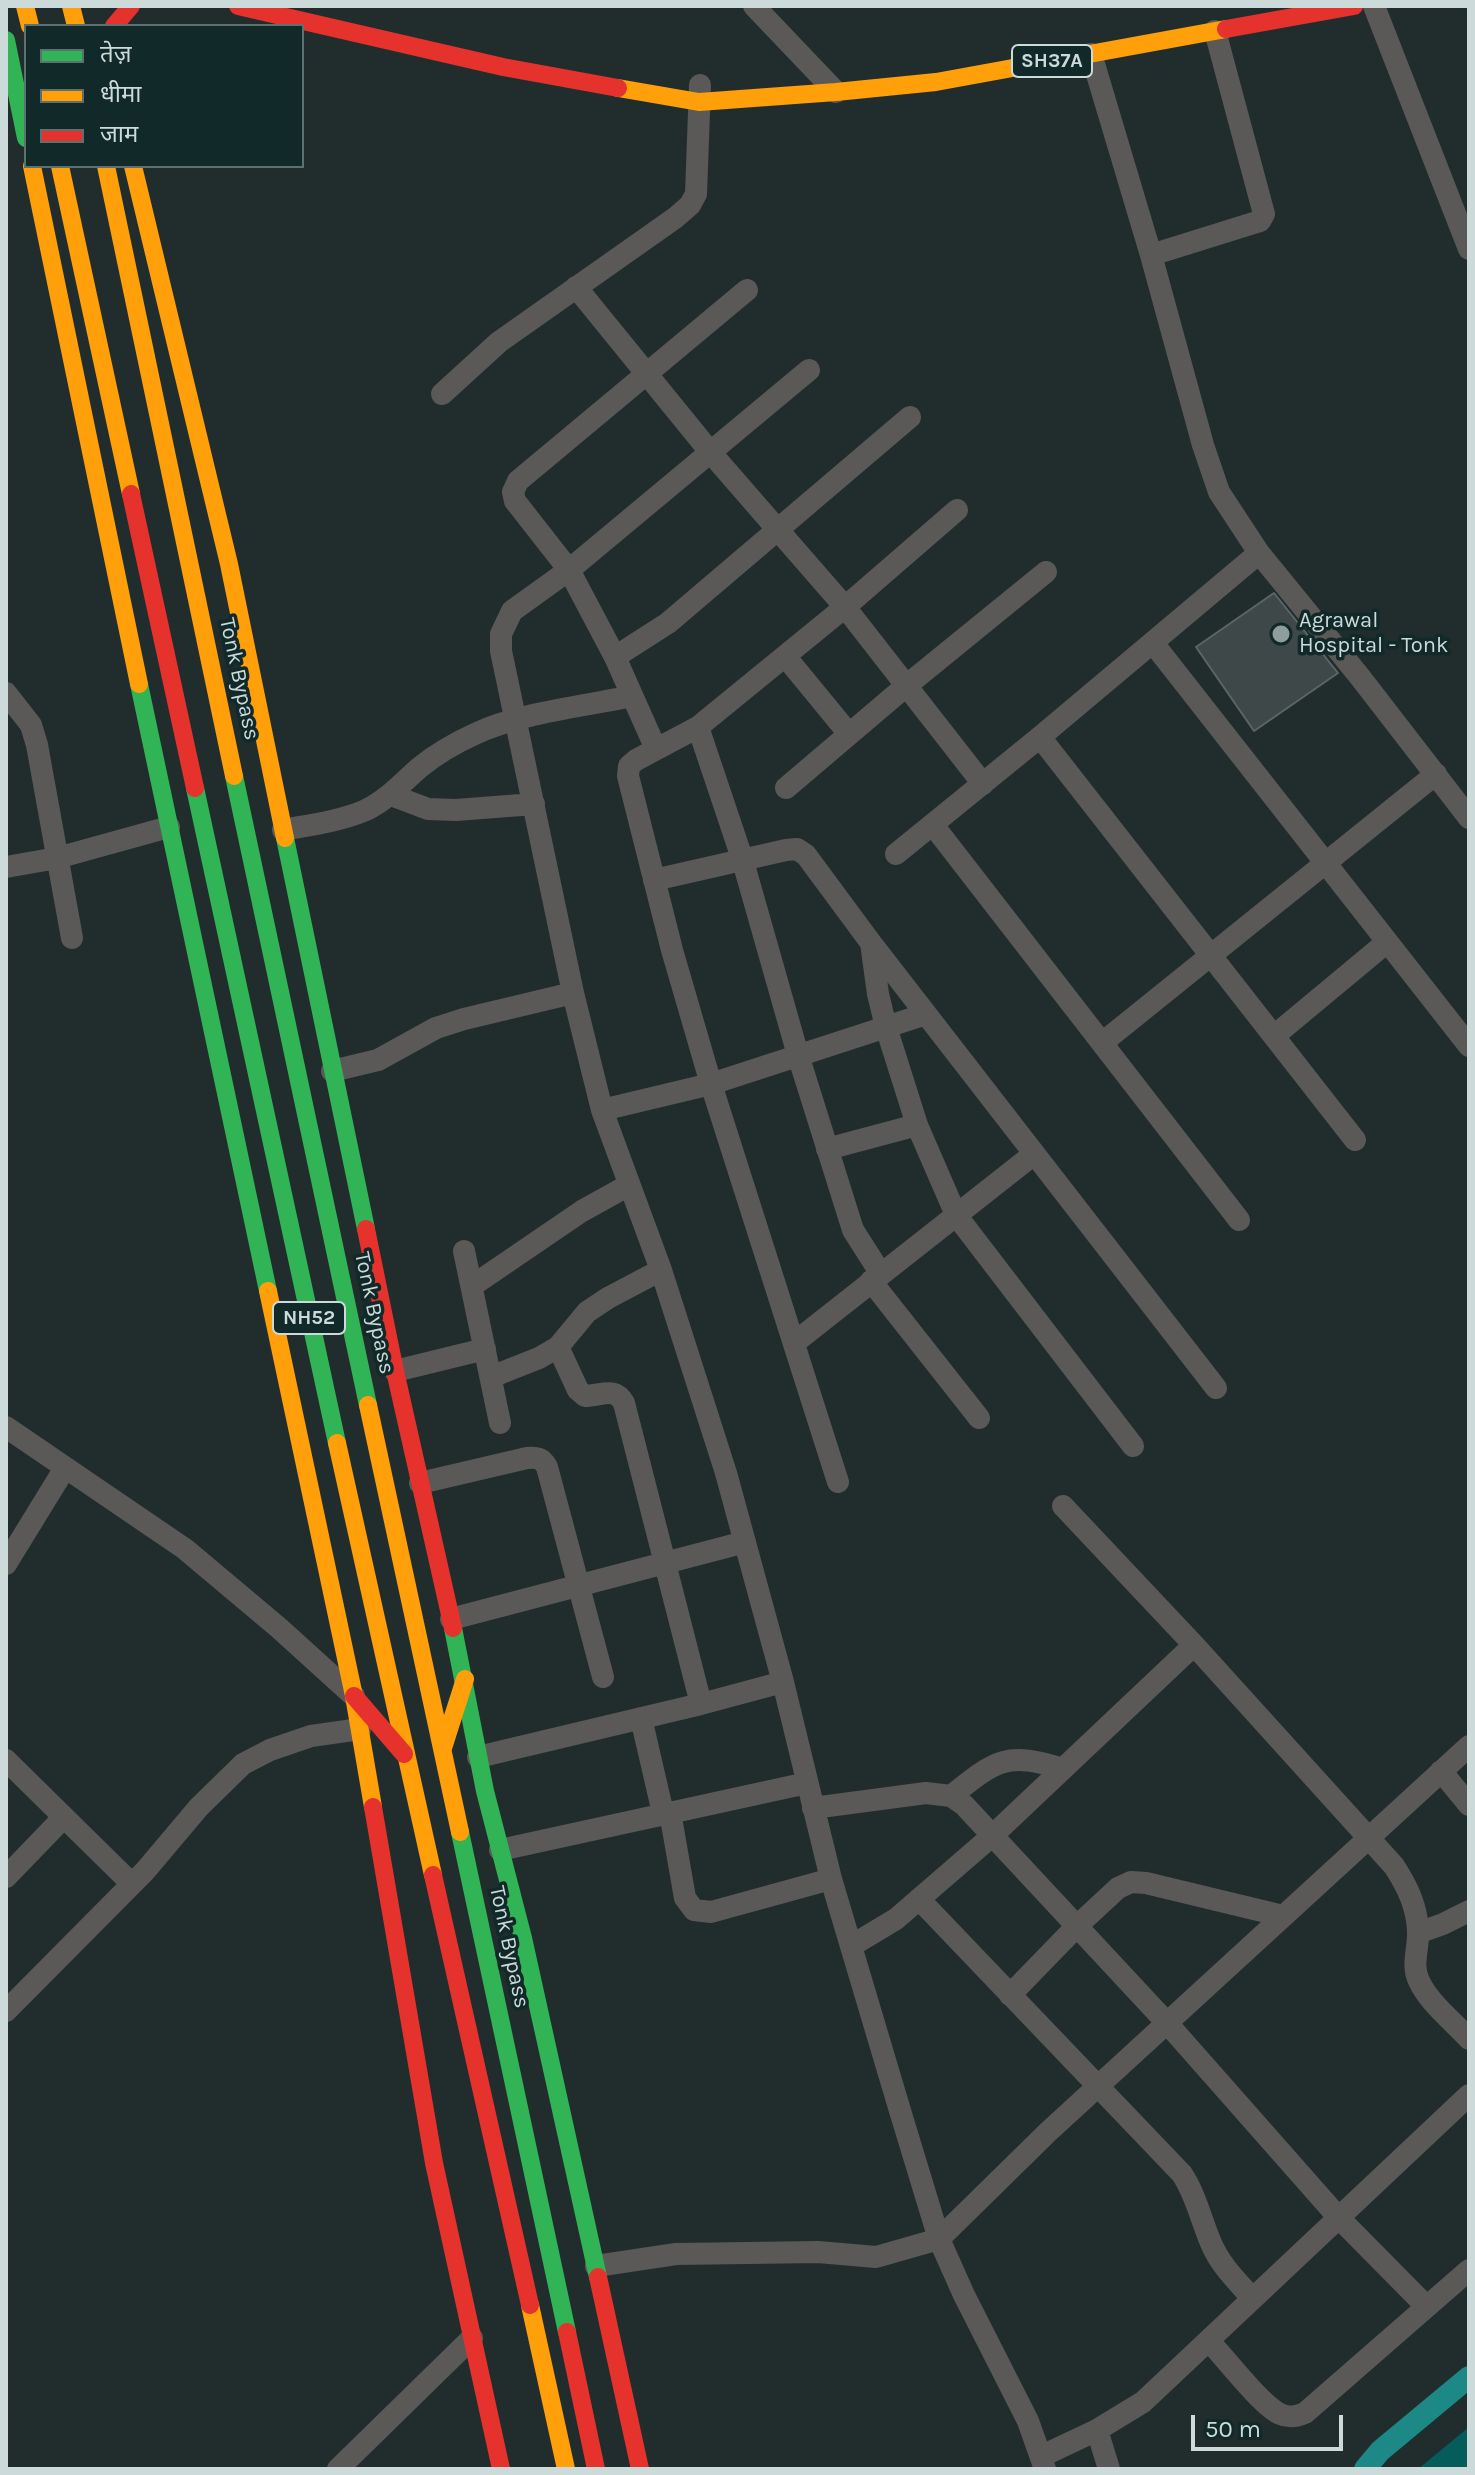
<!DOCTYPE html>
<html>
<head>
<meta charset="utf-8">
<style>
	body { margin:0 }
	#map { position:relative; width:1475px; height:2475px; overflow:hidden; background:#212d2d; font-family:Karla,"Noto Sans Devanagari",sans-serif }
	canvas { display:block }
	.frame { position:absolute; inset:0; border:8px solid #ccdad9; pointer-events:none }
	.legend { position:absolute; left:24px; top:24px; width:280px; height:144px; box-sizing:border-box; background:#112928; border:2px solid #5c706f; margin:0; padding:10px 14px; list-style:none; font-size:24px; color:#ccdad9 }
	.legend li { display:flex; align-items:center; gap:16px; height:40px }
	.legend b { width:40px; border:2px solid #5c706f }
	.scale { position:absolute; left:1191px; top:2415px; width:152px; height:36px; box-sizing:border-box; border:4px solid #ccdad9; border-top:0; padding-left:10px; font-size:24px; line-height:28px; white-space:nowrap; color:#ccdad9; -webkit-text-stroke:6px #112928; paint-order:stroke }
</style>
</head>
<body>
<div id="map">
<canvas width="1475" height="2475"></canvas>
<div class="frame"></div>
<ul class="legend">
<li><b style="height:10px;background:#30b455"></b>तेज़</li>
<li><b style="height:10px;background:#ff9f0a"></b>धीमा</li>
<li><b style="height:10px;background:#e5322d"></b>जाम</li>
</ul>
<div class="scale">50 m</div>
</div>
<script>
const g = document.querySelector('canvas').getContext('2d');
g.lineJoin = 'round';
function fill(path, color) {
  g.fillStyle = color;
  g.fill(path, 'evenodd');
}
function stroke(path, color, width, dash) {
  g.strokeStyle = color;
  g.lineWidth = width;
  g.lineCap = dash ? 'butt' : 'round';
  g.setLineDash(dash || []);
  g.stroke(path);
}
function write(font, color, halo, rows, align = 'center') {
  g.font = font + ' Karla,sans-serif';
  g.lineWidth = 7;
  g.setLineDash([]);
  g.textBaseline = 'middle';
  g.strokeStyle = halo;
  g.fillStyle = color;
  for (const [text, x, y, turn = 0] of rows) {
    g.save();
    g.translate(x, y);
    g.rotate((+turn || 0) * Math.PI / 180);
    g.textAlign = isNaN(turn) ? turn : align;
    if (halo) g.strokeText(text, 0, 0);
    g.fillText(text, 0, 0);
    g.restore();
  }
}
fill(new Path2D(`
	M1469 2427V2469H1418Z`), '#045c5b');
stroke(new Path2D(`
	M1365 2469 1380 2451 1469 2377`), '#1c8987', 22);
const building = new Path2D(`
	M1274 593 1338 673 1254 731 1196 647Z`);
fill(building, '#3e4848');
stroke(building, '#5a6565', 2);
stroke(new Path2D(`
	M754 6 836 92
	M1374 6 1469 249
	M1091 54 1151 255 1203 445 1219 492 1259 553 1360 677 1469 818
	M1151 255 1260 221 1264 214 1215 31
	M576 287 711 453 845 607 983 784
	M809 370 569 570 512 611 501 634V651L573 993 602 1110 661 1270 726 1473 783 1682 831 1879 901 2114 939 2239 964 2295 1028 2421 1045 2469
	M442 394 499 342 675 218 690 205 696 194 700 85
	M1153 643 1469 1046
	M785 656 849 734
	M615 657 668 623 910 417
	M6 693 31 725 37 745 72 938
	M698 727 742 858 798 1055 853 1230 881 1274
	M1040 737 1355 1140
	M656 749 615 657 569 570 515 501 513 492 518 481 747 290
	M786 788 906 686 1046 572
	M391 795 428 809 456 810 534 804
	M933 825 1239 1220
	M283 830C310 825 341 821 366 810 387 800 402 783 419 768 436 754 457 742 477 733 519 713 586 706 632 696
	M896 854 1040 737 1259 553
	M6 867 57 858 169 827
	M654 880 786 850 797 849 806 855 871 943 1216 1388
	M871 943 878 994 886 1027 917 1125 956 1215 1133 1446
	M1274 1036 1387 942
	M1102 1043 1436 774
	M332 1071 378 1060 436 1028 464 1019 573 993
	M602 1110 711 1084 926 1014
	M827 1149 917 1125
	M464 1251 500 1423
	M871 1281 979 1418
	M472 1286 582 1211 629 1185
	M794 1343 1034 1154
	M558 1347 578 1390 585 1396C601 1396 615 1386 624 1403L701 1704
	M395 1371 485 1349
	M491 1377 539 1358 558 1347 587 1312 608 1298 661 1270
	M6 1427 185 1549 279 1628 354 1696
	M838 1482 711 1084 672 950 628 776 629 766 636 760 698 727 845 607 957 510
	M420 1483 527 1458C537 1457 542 1458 547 1467L603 1677
	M1063 1506 1194 1645 1394 1866C1407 1886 1417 1906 1418 1931 1419 1948 1411 1965 1419 1981 1429 2003 1453 2021 1469 2039
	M6 1564 65 1468
	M451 1619 745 1542
	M641 1718 663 1813
	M478 1757 701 1704 783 1682
	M6 1760 132 1884
	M1441 1771 1469 1805
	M951 1796C996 1760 1006 1751 1063 1769
	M813 1808 926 1793 951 1796 964 1805 1167 2023 1339 2218 1426 2306
	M670 1812 685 1898 694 1910 711 1912 831 1879
	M500 1850 807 1783
	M6 1877 63 1818
	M919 1899 1182 2174C1196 2195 1201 2220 1211 2243 1220 2265 1237 2281 1252 2298
	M1418 1933 1443 1924 1469 1911
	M851 1946 896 1919 992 1836 1194 1645
	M1010 1995 1077 1926 1118 1888 1131 1882 1146 1883 1283 1916
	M6 2011 145 1871 199 1807 243 1764 270 1750 311 1736 360 1729
	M596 2266 676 2254 818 2252 876 2257 939 2239 1048 2132 1469 1746
	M1209 2341C1226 2359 1260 2404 1280 2414 1289 2418 1296 2417 1305 2413L1469 2270
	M1097 2430 1109 2469
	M1042 2456 1097 2430 1143 2402 1469 2095
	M338 2469 472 2338`), '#5a5958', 22);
stroke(new Path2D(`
	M6 40 26 138
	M139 684 268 1291
	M234 776 368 1405
	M195 788 337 1443
	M285 838 366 1229
	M453 1628 485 1791 523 1938 598 2277
	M460 1832 567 2332`), '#30b455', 18);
stroke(new Path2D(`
	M25 6 30 26
	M71 6 76 26
	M618 88 699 102 836 92 936 82 1226 29
	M32 166 139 684
	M60 166 131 494
	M106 166 234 776
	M133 166 229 564 285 838
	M268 1291 354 1696 373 1807
	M368 1405 460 1832
	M337 1443 433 1875
	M443 1748 465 1679
	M530 2305 566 2469`), '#ff9f0a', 18);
stroke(new Path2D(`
	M238 6 503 67 618 88
	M114 26 131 6
	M1226 29 1354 6
	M131 494 195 788
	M366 1229 395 1371 453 1628
	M354 1696 404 1754
	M373 1807 434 2163 501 2469
	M433 1875 530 2305
	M598 2277 640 2469
	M567 2332 596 2469`), '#e5322d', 18);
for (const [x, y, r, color] of [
	[1281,634,10,"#909d9d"]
]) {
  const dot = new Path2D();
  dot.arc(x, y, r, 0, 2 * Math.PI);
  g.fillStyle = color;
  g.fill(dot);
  stroke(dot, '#112928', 3);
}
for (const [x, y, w] of [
	[1052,61,80],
	[309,1318,72]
]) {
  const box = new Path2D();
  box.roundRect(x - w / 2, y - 16, w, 32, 6);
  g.fillStyle = '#112928';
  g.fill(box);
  stroke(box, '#ccdad9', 2);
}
write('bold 20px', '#ccdad9', null, [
	["SH37A",1052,61],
	["NH52",309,1318]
]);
write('22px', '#ccdad9', '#112928', [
	["Agrawal",1299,621],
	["Hospital - Tonk",1299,646]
], 'left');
write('22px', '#ccdad9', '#112928', [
	["Tonk Bypass",239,679,78],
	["Tonk Bypass",374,1313,78],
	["Tonk Bypass",509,1947,78]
]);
</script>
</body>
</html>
